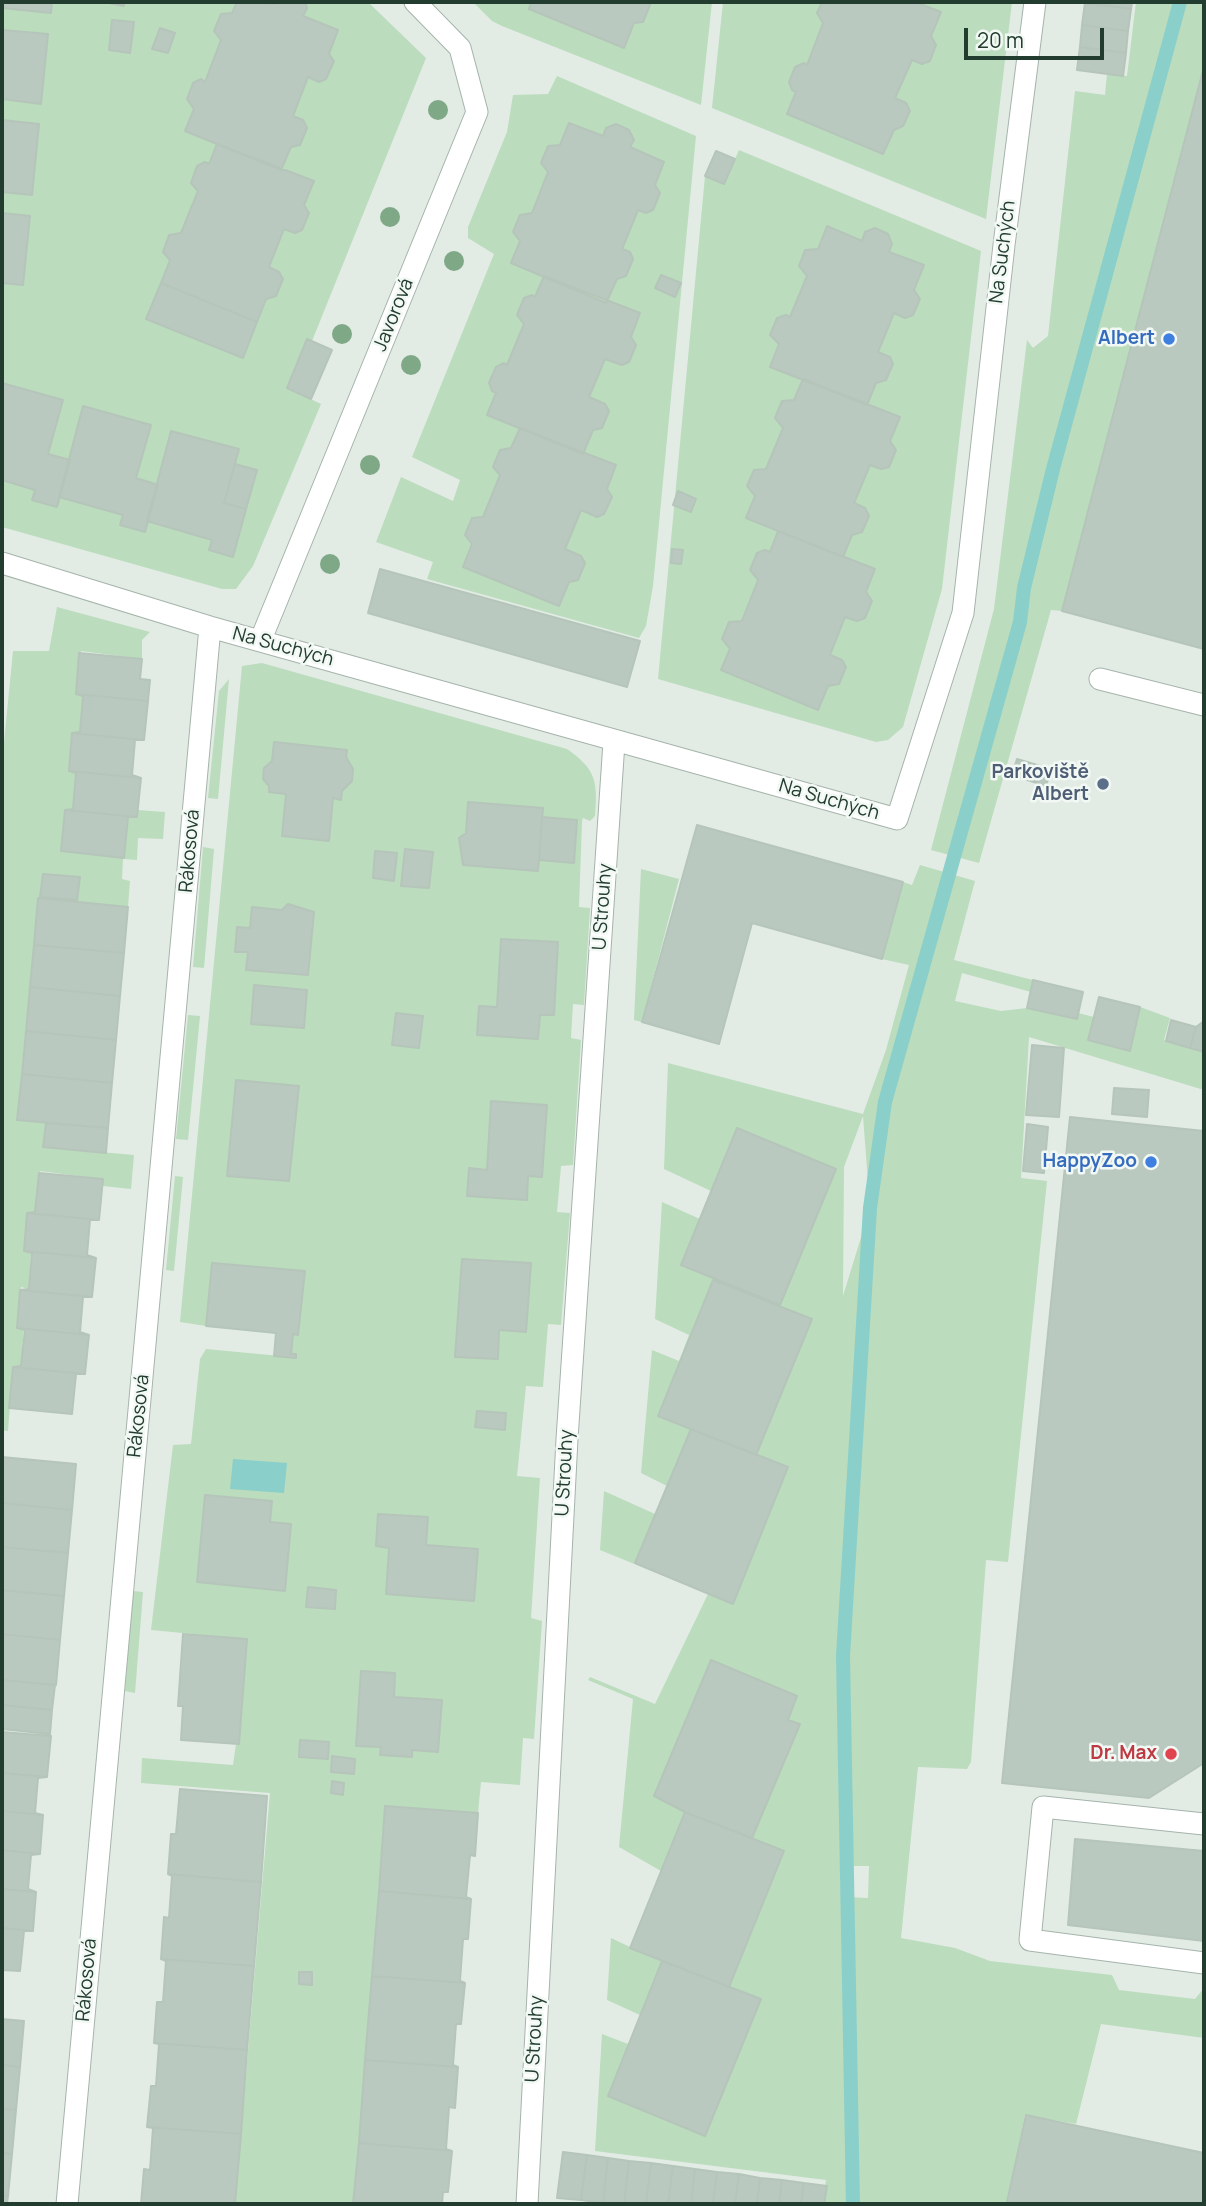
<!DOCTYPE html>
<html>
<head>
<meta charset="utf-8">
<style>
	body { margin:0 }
	#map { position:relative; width:1206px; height:2206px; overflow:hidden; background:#e2ece5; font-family:Manrope,sans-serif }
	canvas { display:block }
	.frame { position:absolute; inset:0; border:4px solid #223c2f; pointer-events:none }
	.scale { position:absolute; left:964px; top:28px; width:140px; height:32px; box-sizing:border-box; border:4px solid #223c2f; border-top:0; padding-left:9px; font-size:21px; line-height:24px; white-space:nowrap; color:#223c2f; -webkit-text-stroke:5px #f2f8f4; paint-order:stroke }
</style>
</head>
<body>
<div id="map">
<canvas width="1206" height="2206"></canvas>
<div class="frame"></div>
<div class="scale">20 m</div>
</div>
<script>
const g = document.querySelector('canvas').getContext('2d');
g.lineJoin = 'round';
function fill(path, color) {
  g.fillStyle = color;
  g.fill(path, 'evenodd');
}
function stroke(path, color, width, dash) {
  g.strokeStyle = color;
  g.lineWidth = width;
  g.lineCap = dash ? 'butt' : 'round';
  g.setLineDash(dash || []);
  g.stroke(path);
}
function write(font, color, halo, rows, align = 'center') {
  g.font = font + ' Manrope,sans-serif';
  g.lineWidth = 5;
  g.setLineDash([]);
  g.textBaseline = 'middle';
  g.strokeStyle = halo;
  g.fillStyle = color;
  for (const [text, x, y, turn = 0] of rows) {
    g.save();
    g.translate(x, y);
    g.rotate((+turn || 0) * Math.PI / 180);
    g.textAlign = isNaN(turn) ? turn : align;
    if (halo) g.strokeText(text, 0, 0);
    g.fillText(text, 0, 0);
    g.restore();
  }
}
fill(new Path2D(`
	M2 2H368L426 58 312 341 307 340 287 388 321 404 253 566 236 589H222L2 527Z
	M473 2H712L701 105 502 26 492 21Z
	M723 2H1012L986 219 712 108Z
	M1136 2H1204V63L1062 611 1051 610 979 863 931 850 994 609 1027 340 1033 348 1048 336 1075 91 1105 95 1107 74 1127 76Z
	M557 76 696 136 653 586 646 626 639 638 427 579 433 562 376 542 401 477 453 501 460 480 412 457 494 254 468 238V227L507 132 513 95 548 94Z
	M739 150 981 251 942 589 903 727 888 740 876 742 658 679 705 176 724 184Z
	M57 607 150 632 142 640V659L81 651 76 694 83 696 80 732 72 733 69 771H77L73 809 65 810 62 851 127 814 137 810 165 812 163 839 138 838 137 860 123 859 122 879 130 881 128 907 38 898 17 1120 46 1121 43 1147 134 1155 131 1189 103 1186 102 1179 40 1171 35 1212 27 1213 24 1251 31 1250 29 1289 21 1287 17 1325 24 1326 21 1366 13 1367 8 1431 2 1430V763L13 651H49Z
	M262 663 567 749C596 769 598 782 595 816L590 821 583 818 582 821 579 907 590 908 584 1005 573 1004 571 1038 581 1040 573 1165 561 1166 557 1212 570 1213 561 1325 548 1324 543 1387 526 1386 517 1476 540 1478 531 1618 542 1621 534 1739 523 1738 520 1785 481 1782 478 1813 385 1806 354 2204H235L270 1793 141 1783 142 1758 233 1765 241 1709 246 1639 151 1630 173 1445 191 1444 200 1359 206 1349 291 1357 293 1334H298L304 1271 213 1263 206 1326 180 1322 242 666Z
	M229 679 218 799 208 798 219 691Z
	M203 847 214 849 204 968 193 967Z
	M920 865 975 881 954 960 1033 980 1031 992 962 973 955 1001 1001 1011 1027 1008 1076 1019 1078 1013 1094 1017 1088 1040 1129 1051 1140 1007 1170 1018 1164 1040 1204 1052V1090L1029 1037 1021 1178 1047 1181 1008 1562 986 1560 971 1762 967 1769 918 1767 901 1938 955 1948 990 1961 1112 1975 1119 1990 1195 1999 1204 1988V2038L1101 2024 1076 2124 1025 2115 1007 2202 1015 2204H823L826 2180 595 2151 602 2034 628 2044 640 2015 607 2000 611 1938 630 1947 661 1871 619 1847 633 1699 588 1680 590 1677 655 1704 708 1594 600 1550 604 1491 655 1514 667 1486 641 1473 652 1350 679 1361 689 1335 655 1319 662 1202 700 1219 711 1191 664 1169 668 1063 863 1114 886 1050 909 965 882 959 903 882 912 885ZM863 1116 870 1208 843 1296 844 1167ZM846 1866H869L868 1898 847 1897Z
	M641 869 679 879 642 1022 634 1020Z
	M188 1015 200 1016 188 1140 176 1139Z
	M175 1176 183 1177 174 1271 166 1270Z
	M133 1591 143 1592 135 1693 125 1691Z`), '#bbdcbd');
fill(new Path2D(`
	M233 1459 287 1463 284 1493 230 1489Z`), '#8bcfca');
stroke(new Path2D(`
	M853 2204 843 1656 870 1208 885 1102 1020 622 1024 588 1053 469 1180 2`), '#8bcfca', 14);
const building = new Path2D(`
	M2 2H52L51 13 2 8Z
	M104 2H124V6Z
	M237 2 276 4 277 2H305L307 8 303 16 338 30 329 54 334 61 326 79 319 82 308 77 293 116 303 120 307 128 300 145 291 147 281 170 185 131 194 109 187 99 193 83 201 79 205 82 221 40 214 31 221 14 232 13Z
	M531 2H649L650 5 643 22 634 23 624 48 529 9Z
	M822 2H915L941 12 931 36 936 45 930 61 922 64 912 60 895 98 906 103 910 111 903 126 894 130 883 154 787 114 796 92 792 90 789 82 795 67 804 63 807 65 823 23 817 13Z
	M1085 2H1132L1131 9Z
	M1085 3 1131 9 1128 31 1082 25Z
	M112 20 134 22 130 53 109 50Z
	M1082 25 1128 31 1126 53 1080 47Z
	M160 28 175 33 168 53 152 49Z
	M2 30 48 34 41 104 2 99Z
	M1080 47 1126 53 1123 76 1077 70Z
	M1204 66V649L1062 611Z
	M2 120 39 124 32 195 2 192Z
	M569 123 603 136 606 128 616 124 629 130 634 140 630 147 664 162 655 185 660 193 653 210 646 213 638 210 622 249 630 252 633 259 626 276 617 279 606 303 511 263 520 241 513 232 520 215 532 213 548 172 541 163 548 146 560 145Z
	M217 144 314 181 304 205 309 213 302 230 295 233 284 229 269 267 279 272 283 279 276 296 266 299 257 322 161 283 170 260 163 252 169 235 181 233 198 191 191 183 197 166 205 162 209 164Z
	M716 151 735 159 724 184 705 176Z
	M2 213 30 216 23 285 2 283Z
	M827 226 862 241 865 232 875 228 888 234 892 244 889 252 924 265 914 290 920 299 913 315 905 318 894 313 878 352 890 357 893 364 886 380 876 383 867 405 770 367 779 344 770 335 777 318 786 315 790 317 807 276 799 266 805 250 818 249Z
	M661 275 681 283 675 297 655 288Z
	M544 276 640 313 631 337 636 345 629 362 622 365 605 359 589 397 605 404 609 411 602 428 593 430 583 454 487 415 496 393 492 391 489 383 496 367 504 363 507 365 524 324 517 315 524 298 532 295 535 297Z
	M161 283 257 322 243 358 146 319Z
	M307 339 332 350 311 399 287 388Z
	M803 379 900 417 890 441 896 450 889 467 881 469 870 465 854 503 865 508 869 516 862 532 852 535 843 557 746 518 755 496 747 486 754 470 766 469 783 428 775 418 782 401 794 400Z
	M2 383 63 400 48 454 70 460 57 507 32 500 35 490 2 480Z
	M83 406 151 425 136 478 158 485 145 532 120 525 123 515 59 497Z
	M520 428 616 465 607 489 612 497 604 514 597 517 581 510 565 549 581 556 585 563 578 580 569 582 559 606 463 567 472 544 465 535 472 518 483 517 500 475 493 467 500 450 511 448Z
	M171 431 239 449 224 503 246 509 233 557 209 550 212 540 147 521Z
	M235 464 257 470 246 509 224 503Z
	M678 491 696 499 691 512 673 505Z
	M778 531 875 569 866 592 872 601 865 618 857 621 845 617 830 655 842 660 846 667 839 684 828 686 818 710 721 670 730 649 722 639 729 622 742 621 758 580 750 570 757 553 765 550 770 552Z
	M672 549 683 550 681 564 671 563Z
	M380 569 640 641 627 687 368 613Z
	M79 653 142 659 140 679 150 680 148 701 76 694Z
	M76 694 148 701 144 740 72 733 80 732 83 696Z
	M72 733 144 740H135L132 775 141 778 69 771Z
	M274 742 347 750 346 757 353 769 352 781 342 791 341 800 333 798 329 841 282 836 286 794 269 792V786L263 779 264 768 272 761Z
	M1017 759 1051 769 1046 786 1012 775Z
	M69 771 141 778 137 817 65 810 73 809 76 773Z
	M468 802 543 808 538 871 463 865 459 838 466 833Z
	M65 810 137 817H128L124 858 61 851Z
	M542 817 577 820 574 863 539 860Z
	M697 825 903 882 882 959 752 923 719 1044 642 1022Z
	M405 849 433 852 429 888 401 886Z
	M375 851 397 853 394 881 373 878Z
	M43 874 80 877 77 900 40 897Z
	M38 898 128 907 124 953 34 945Z
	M288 904 314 912 308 975 246 970 248 952H235L237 927 250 928 252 907 282 910Z
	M501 939 558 942 554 1015H540L538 1039 477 1035 479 1006 497 1007Z
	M34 945 124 953 120 996 30 987Z
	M1033 980 1083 992 1077 1019 1027 1008Z
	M254 985 307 990 304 1028 251 1024Z
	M30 987 120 996 116 1040 26 1031Z
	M1099 997 1140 1007 1130 1051 1088 1040Z
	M396 1013 423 1016 419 1048 392 1045Z
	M1171 1020 1196 1027 1190 1048 1166 1041Z
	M1204 1021V1052L1190 1048 1196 1027Z
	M26 1031 116 1040 112 1083 22 1074Z
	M1032 1045 1064 1048 1059 1117 1026 1115Z
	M22 1074 112 1083 108 1128 17 1120Z
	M236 1080 299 1086 289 1181 227 1176Z
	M1114 1088 1149 1090 1147 1117 1112 1114Z
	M491 1101 547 1105 542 1177 528 1176 527 1200 467 1196 469 1168 487 1170Z
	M1070 1117 1204 1131V1763L1149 1798 1002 1783Z
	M46 1123 108 1128 106 1153 43 1147Z
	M1027 1124 1048 1127 1044 1173 1023 1171Z
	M737 1128 836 1169 780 1305 681 1265Z
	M39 1173 103 1179 99 1220 27 1213 35 1212Z
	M27 1213 99 1220H90L87 1255 96 1258 24 1251Z
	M24 1251 96 1258 92 1297 20 1290 29 1289 32 1253Z
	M462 1259 531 1263 526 1332 499 1330 498 1359 455 1357Z
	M212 1263 305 1271 298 1335 293 1334 291 1354H296V1358L274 1356 276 1333 206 1326Z
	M713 1280 812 1319 756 1455 658 1416Z
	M20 1290 92 1297H83L80 1332 89 1335 17 1328Z
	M17 1328 89 1335 85 1374 13 1367 21 1366 25 1330Z
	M13 1367 85 1374H76L72 1414 9 1408Z
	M477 1411 506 1413 505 1430 475 1427Z
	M691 1429 788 1467 733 1604 635 1563Z
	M2 1457 76 1464 72 1510 2 1503Z
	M205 1495 272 1501 270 1522 291 1524 285 1591 197 1582Z
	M2 1503 72 1510 68 1553 2 1547Z
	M378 1514 428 1517 426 1545 478 1549 474 1601 386 1594 389 1548 376 1546Z
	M2 1547 68 1553 64 1596 2 1590Z
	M308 1587 336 1590 335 1609 306 1607Z
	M2 1590 64 1596 60 1640 2 1634Z
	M2 1634 60 1640 56 1685 2 1680Z
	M183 1634 247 1639 239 1744 181 1740 183 1706H178Z
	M711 1660 797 1696 788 1720 800 1724 752 1838 685 1812 654 1796Z
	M361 1671 395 1673 394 1697 442 1700 438 1752 412 1750V1757L380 1755 381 1747 356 1746Z
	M3 1680 55 1685 52 1710 2 1705Z
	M2 1705 52 1710 50 1734 2 1729Z
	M2 1732 51 1736 47 1777 2 1773Z
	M300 1740 329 1742 328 1759 299 1757Z
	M332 1756 355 1759 354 1774 331 1772Z
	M2 1773 47 1777 38 1778 35 1813 43 1815 2 1811Z
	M332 1781 344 1783 343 1795 331 1793Z
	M180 1789 267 1796 261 1882 168 1874 171 1834H176Z
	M385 1806 478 1813 475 1856 470 1855 466 1897 471 1899 379 1891Z
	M2 1811 43 1815 40 1854 2 1850Z
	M685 1812 784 1851 729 1987 630 1948Z
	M1075 1839 1204 1851V1941L1068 1925Z
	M2 1850 40 1854 31 1855 28 1889 36 1892 2 1889Z
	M168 1874 261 1882 254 1966 161 1959 164 1917 169 1918 172 1876Z
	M2 1889 36 1892 33 1931 2 1928Z
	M379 1891 471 1899 468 1939H463L460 1981 465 1983 372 1976Z
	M2 1928 33 1931H24L20 1971 2 1970Z
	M161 1959 254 1966 247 2050 154 2043 157 2002H163L166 1961Z
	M662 1961 761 1999 705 2136 608 2096Z
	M299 1972H312V1985L299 1984Z
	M372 1976 465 1983 461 2024H456L453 2065 458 2067 365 2060Z
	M2 2019 24 2021 20 2067 2 2065Z
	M154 2043 247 2050 241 2134 147 2127 151 2086H156L159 2044Z
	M365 2060 458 2067 455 2108 449 2107 446 2149 452 2151 359 2143Z
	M2 2065 20 2067 16 2110 2 2109Z
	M2 2109 16 2110 12 2154 2 2153Z
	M1026 2115 1204 2153V2204L1007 2202Z
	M147 2127 241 2134 235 2204H141L144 2169 150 2170 153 2128Z
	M359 2143 452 2151 448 2192H443L442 2204H353Z
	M563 2152 587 2155 581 2200 557 2198Z
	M2 2153 12 2154 8 2196H2Z
	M587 2155 608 2158 603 2203 581 2200Z
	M608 2158 629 2161 624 2204 603 2203Z
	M629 2161 651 2163 646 2204H624Z
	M651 2163 673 2166 668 2204H646Z
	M673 2166 695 2169 691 2204H668Z
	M695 2169 717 2172 713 2204H691Z
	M717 2172 739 2174 735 2204H713Z
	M739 2174 760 2178 757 2204H735Z
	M760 2178 782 2180 779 2204H757Z
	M782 2180 804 2183 801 2204H779Z
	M804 2183 827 2186 824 2204H801Z
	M2 2196H8L7 2204H2Z`);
fill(building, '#bac9c0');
stroke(building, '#b5c5ba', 2);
const service = new Path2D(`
	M1100 679 1204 705
	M1204 1824 1043 1807 1030 1940 1204 1963`);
const minor = new Path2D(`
	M2 563 210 627 897 819 963 613 1004 245 1035 2
	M261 639 477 112 460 48 415 2
	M67 2204 210 627
	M527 2204 567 1439 614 742`);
stroke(service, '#a5b4ab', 23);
stroke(minor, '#a5b4ab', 23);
stroke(service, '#fff', 21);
stroke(minor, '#fff', 21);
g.fillStyle = '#7fa986';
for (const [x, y] of [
	[438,110],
	[390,217],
	[454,261],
	[342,334],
	[411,365],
	[370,465],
	[330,564]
]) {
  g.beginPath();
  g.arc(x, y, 10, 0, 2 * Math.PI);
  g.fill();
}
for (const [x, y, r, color] of [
	[1169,339,7,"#3f7fe0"],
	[1103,784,7,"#5c6f8a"],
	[1151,1162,7,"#3f7fe0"],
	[1171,1754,7,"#e0444e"]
]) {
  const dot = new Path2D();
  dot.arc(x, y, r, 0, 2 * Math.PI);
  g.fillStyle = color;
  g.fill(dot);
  stroke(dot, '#f2f8f4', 2.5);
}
write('19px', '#223c2f', '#f2f8f4', [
	["Na Suchých",1003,252,-83],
	["Javorová",394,315,-68],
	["Na Suchých",283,647,15],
	["Na Suchých",829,800,16],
	["Rákosová",190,851,-85],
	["U Strouhy",603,907,-86],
	["Rákosová",139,1416,-84],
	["U Strouhy",565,1473,-87],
	["Rákosová",87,1980,-85],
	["U Strouhy",535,2039,-87]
]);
write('bold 19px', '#366cbe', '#f2f8f4', [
	["Albert",1155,339],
	["HappyZoo",1137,1162]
], 'right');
write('bold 19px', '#4e5e75', '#f2f8f4', [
	["Parkoviště",1089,773],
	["Albert",1089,795]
], 'right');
write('bold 19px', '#be3a42', '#f2f8f4', [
	["Dr. Max",1157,1754]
], 'right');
</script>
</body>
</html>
